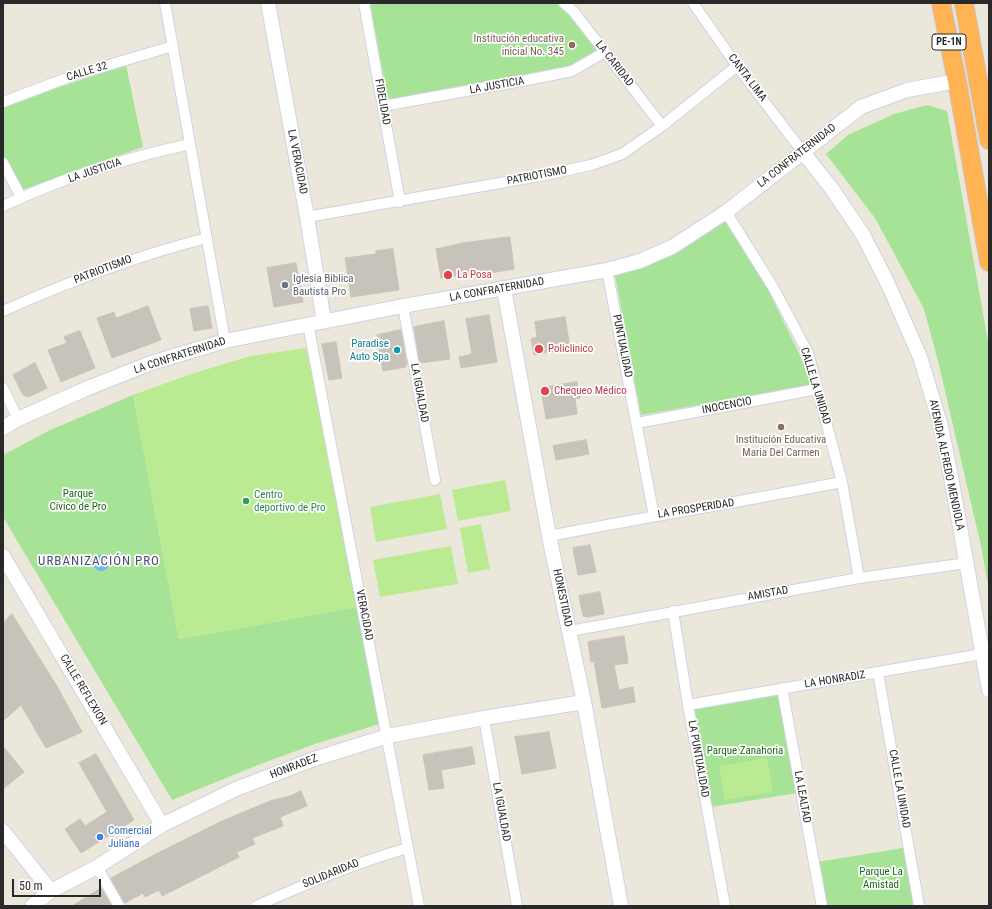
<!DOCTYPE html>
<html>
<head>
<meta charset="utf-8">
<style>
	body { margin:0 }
	#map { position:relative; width:992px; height:909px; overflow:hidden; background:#ece7db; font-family:"Roboto Condensed",sans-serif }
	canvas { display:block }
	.frame { position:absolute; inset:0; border:4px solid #292929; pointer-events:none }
	.scale { position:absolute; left:12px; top:879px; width:89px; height:18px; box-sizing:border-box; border:2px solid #292929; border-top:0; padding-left:5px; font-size:12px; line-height:14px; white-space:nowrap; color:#292929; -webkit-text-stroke:3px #fff; paint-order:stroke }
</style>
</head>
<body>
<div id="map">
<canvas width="992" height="909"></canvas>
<div class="frame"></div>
<div class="scale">50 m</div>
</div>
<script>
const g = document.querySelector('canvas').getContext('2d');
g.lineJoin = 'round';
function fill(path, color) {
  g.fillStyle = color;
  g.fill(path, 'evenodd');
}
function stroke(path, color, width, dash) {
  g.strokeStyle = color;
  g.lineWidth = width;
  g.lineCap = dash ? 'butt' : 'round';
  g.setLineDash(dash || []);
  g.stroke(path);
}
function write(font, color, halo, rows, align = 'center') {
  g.font = font + ' "Roboto Condensed",sans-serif';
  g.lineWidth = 3.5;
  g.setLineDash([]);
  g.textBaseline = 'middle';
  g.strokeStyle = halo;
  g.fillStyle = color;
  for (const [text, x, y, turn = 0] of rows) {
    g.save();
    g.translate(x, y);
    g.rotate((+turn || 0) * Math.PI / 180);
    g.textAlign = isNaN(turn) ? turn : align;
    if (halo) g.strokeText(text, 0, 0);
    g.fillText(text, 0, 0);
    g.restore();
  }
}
fill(new Path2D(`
	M370 3H556L568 14 596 50 569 66 388 100Z
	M126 65 143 147 22 190 3 154V108L60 87Z
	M927 105 947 111 989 347V591L981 546 939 365 924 309 875 218 826 154 848 135 894 114Z
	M725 220 767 288 798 351 812 385 641 415 615 275 660 259 693 243Z
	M133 395 179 639 362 606 386 722 315 744 258 765 172 800 3 517V455L50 430Z
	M779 693 797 793 711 807 693 709Z
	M903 848 914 906H826L817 862Z`), '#a7e397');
fill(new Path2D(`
	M306 348 362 606 179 639 133 395 188 375 251 356Z
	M505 480 511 511 458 521 452 490Z
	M440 494 447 529 376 542 370 507Z
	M481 524 490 569 468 573 460 528Z
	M451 546 458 584 380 597 373 560Z
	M767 758 773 792 725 800 719 766Z`), '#baeb92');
fill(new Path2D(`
	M93 563a8 8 0 1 1 16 0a8 8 0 1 1-16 0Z`), '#6dbcef');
const building = new Path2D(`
	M510 237 514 269 467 277V274L441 278 436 249 463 243Z
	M393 249 399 290 351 297 345 258 376 254V251Z
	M296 263 303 302 274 307 267 268Z
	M148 306 161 340 112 358 97 318 114 312 116 318Z
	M208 306 212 328 194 331 190 309Z
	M489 315 497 362 461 368 459 357 472 354 466 319Z
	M565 317 570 348 534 355 531 339 537 337 535 322Z
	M444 321 450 359 420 363 414 327Z
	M401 330 407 365H405L406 367 383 371 377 335Z
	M80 331 95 368 61 382 48 350 67 343 64 337Z
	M336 342 342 378 329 380 322 344Z
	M35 363 47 388 29 397 23 395 13 375Z
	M577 382 580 398 575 399 577 414 546 419 541 388Z
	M586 440 589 454 556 460 553 446Z
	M590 545 596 572 578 575 573 548Z
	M600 592 604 614 587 617 583 616 579 596Z
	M12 614 58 688 82 732 46 748 21 705 3 721V623Z
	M624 636 628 663 614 665 619 690 633 687 635 702 602 708 594 661 591 662 588 642Z
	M549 732 556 768 522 774 515 737Z
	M3 746 24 772 3 789Z
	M472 747 475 764 441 770 444 788 429 790 423 755Z
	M96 754 134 820 81 853 65 829 80 819 85 826 107 812 79 763Z
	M301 791 307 806 280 817 283 826 252 838 255 844 237 852 239 857 162 896 159 890 145 897 143 893 125 903 112 881 111 878 154 855 222 821 270 801 290 796Z
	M101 888 112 906H72L93 893Z`);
fill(building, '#c7c3bb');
stroke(building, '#c7c3b5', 1);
const street = new Path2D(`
	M165 3 225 341
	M364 3 400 202
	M564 3 574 12 605 52 662 126
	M693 3 737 66 802 151
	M3 102 72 76 173 46
	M383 106 532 79 572 71 605 52
	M3 163 21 197
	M3 206C62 178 126 158 190 144
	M726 212 773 287 808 353 842 482 859 578
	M307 217 545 175 591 165 622 154 662 126 737 66
	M607 270 654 516
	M403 306 435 480
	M3 311C70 281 135 256 207 238
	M308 324 419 906
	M3 388 18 419
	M637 423 817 389
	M549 536C647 517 745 501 842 482
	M673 611 688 705 725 906
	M570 631 859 578 967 563
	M878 673 919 906
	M782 688 822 906
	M688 705 982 654
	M484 718 517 906
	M97 867 119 906
	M256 906C306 884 355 863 408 848`);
const secondary = new Path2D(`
	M268 3 307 217 324 321
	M802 151 832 189 863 235 888 284 920 357 940 423 950 471 989 690
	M504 289 549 536 584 702 621 906
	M3 428 18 419 88 388 151 363 225 341 403 306 607 270 640 261 672 247 726 212 861 107 907 90 957 81
	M3 556 162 825
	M3 831 51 891
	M32 906 51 891 97 867 162 825 236 789 314 759 388 736 484 718 584 702`);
const highway = new Path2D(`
	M941 3 957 81 989 262
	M964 3 989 140`);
stroke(street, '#d0d1e3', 12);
stroke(secondary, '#d0d1e3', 16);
stroke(highway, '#c7c7c7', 20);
stroke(street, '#fff', 10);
stroke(secondary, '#fff', 14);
stroke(highway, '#ffb353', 18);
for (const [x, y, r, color] of [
	[572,45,4,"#8d6e63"],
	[448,275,5,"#e0444e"],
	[285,285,4,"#6b7280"],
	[539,349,5,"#e0444e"],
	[397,350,4,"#0f9aa8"],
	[545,391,5,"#e0444e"],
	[781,427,4,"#8d6e63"],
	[246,501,4,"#2e9e5b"],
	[100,837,4,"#3f7fe0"]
]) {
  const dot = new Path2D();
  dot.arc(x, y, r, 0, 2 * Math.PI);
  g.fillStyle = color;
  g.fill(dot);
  stroke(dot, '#fff', 1.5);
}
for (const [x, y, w] of [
	[949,42,34]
]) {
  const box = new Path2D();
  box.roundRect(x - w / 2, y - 8, w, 16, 3);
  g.fillStyle = '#fff';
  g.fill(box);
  stroke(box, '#292929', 1);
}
write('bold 10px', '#292929', null, [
	["PE-1N",949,42]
]);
write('11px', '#785e54', '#fff', [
	["Institución educativa",564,39],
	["inicial No. 345",564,52],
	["Institución Educativa",781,440,"center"],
	["Maria Del Carmen",781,453,"center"]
], 'right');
write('11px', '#292929', '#fff', [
	["LA CARIDAD",614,64,52],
	["CALLE 32",87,72,-17],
	["CANTA LIMA",747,78,53],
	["LA JUSTICIA",497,86,-10],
	["FIDELIDAD",382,102,80],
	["LA CONFRATERNIDAD",797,156,-38],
	["LA VERACIDAD",297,162,79],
	["LA JUSTICIA",95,171,-19],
	["PATRIOTISMO",537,176,-11],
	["PATRIOTISMO",103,270,-21],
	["LA CONFRATERNIDAD",497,290,-10],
	["PUNTUALIDAD",622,346,79],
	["LA CONFRATERNIDAD",180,356,-18],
	["CALLE LA UNIDAD",815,386,73],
	["LA IGUALDAD",419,393,80],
	["INOCENCIO",727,406,-11],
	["AVENIDA ALFREDO MENDIOLA",946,465,78],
	["LA PROSPERIDAD",696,509,-9],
	["AMISTAD",768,594,-10],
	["HONESTIDAD",562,598,78],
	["VERACIDAD",364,615,79],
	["LA HONRADIZ",835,680,-9],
	["CALLE REFLEXION",83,690,59],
	["LA PUNTUALIDAD",698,759,80],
	["HONRADEZ",294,767,-21],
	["CALLE LA UNIDAD",899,789,80],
	["LA LEALTAD",802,797,80],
	["LA IGUALDAD",501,812,80],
	["SOLIDARIDAD",331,874,-22]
]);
write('11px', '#be3a42', '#fff', [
	["La Posa",457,275],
	["Policlinico",548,349],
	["Chequeo Médico",554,391]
], 'left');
write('11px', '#5b616d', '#fff', [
	["Iglesia Biblica",293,279],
	["Bautista Pro",293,292]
], 'left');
write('11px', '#0d838f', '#fff', [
	["Paradise",389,344],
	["Auto Spa",389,357]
], 'right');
write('11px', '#1f6719', '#fff', [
	["Parque",78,494],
	["Cívico de Pro",78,507],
	["Parque Zanahoria",745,751],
	["Parque La",881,872],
	["Amistad",881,885]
]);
write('11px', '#27864d', '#fff', [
	["Centro",254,495],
	["deportivo de Pro",254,508]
], 'left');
write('11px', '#366cbe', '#fff', [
	["Comercial",108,831],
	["Juliana",108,844]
], 'left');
g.letterSpacing = '1px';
write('13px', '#4a4c7a', '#fff', [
	["URBANIZACIÓN PRO",99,562]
]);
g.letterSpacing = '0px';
</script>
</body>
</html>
